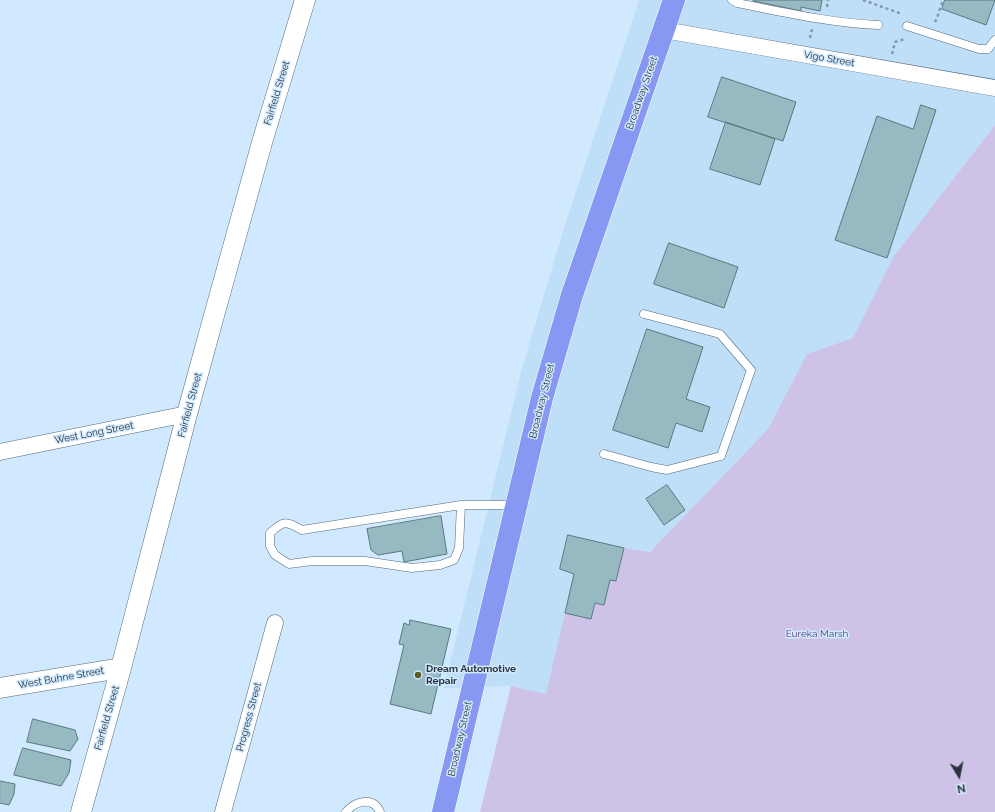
<!DOCTYPE html>
<html>
<head>
<meta charset="utf-8">
<style>
	body { margin:0 }
	#map { position:relative; width:995px; height:812px; overflow:hidden; background:#d0e9fe; font-family:Raleway,sans-serif }
	canvas { display:block }
	.north { position:absolute; left:939px; top:756px; width:40px; height:40px; -webkit-text-stroke:3px #d0e9fe; paint-order:stroke; rotate:170deg; font-size:11px; font-weight:700; line-height:16px; text-align:center; color:#2b343c }
	.north::after { content:''; display:block; margin:auto; width:14px; height:18px; background:#2b343c; clip-path:polygon(50% 0,100% 100%,50% 72%,0 100%) }
</style>
</head>
<body>
<div id="map">
<canvas width="995" height="812"></canvas>
<div class="north">N</div>
</div>
<script>
const g = document.querySelector('canvas').getContext('2d');
g.lineJoin = 'round';
function fill(path, color) {
  g.fillStyle = color;
  g.fill(path, 'evenodd');
}
function stroke(path, color, width, dash) {
  g.strokeStyle = color;
  g.lineWidth = width;
  g.lineCap = dash ? 'butt' : 'round';
  g.setLineDash(dash || []);
  g.stroke(path);
}
function write(font, color, halo, rows, align = 'center') {
  g.font = font + ' Raleway,sans-serif';
  g.lineWidth = 3;
  g.setLineDash([]);
  g.textBaseline = 'middle';
  g.strokeStyle = halo;
  g.fillStyle = color;
  for (const [text, x, y, turn = 0] of rows) {
    g.save();
    g.translate(x, y);
    g.rotate((+turn || 0) * Math.PI / 180);
    g.textAlign = isNaN(turn) ? turn : align;
    if (halo) g.strokeText(text, 0, 0);
    g.fillText(text, 0, 0);
    g.restore();
  }
}
fill(new Path2D(`
	M639 0H995V125L894 256 853 338 807 354 768 429 650 552 624 548 616 581 610 580 604 605 546 694 511 686 444 688 521 372 565 225Z`), '#bfdef8');
fill(new Path2D(`
	M995 125V812H480L511 686 546 694 565 613 591 619 595 603 604 605 610 580 617 581 624 548 650 552 768 429 807 354 853 338 894 256Z`), '#cec2e7');
const building = new Path2D(`
	M754 0H822L820 11 801 7V11L753 1Z
	M945 0H995L986 25 942 9Z
	M722 77 796 102 783 141 708 117Z
	M921 105 936 110 887 258 835 240 877 116 913 129Z
	M726 122 775 139 760 185 710 169Z
	M669 243 738 267 724 308 654 284Z
	M647 329 703 347 686 399 710 407 702 432 676 423 668 448 613 430Z
	M667 485 685 510 664 525 646 499Z
	M441 516 447 554 404 562 402 551 378 555 371 550 367 529Z
	M568 535 624 548 616 581 610 580 604 605 595 603 591 619 565 613 574 574 560 569Z
	M410 620 451 629 431 714 390 704 404 645 399 644 404 623 409 625Z
	M33 719 75 730 78 739 70 751 27 742Z
	M23 748 71 760 69 773 61 786 14 775Z
	M0 781 15 784 14 794 9 805 0 803Z`);
fill(building, '#97b9c2');
stroke(building, '#597981', 1);
const service = new Path2D(`
	M732 0 737 3C783 12 830 23 878 25
	M907 26 979 49H988L995 40
	M604 454 651 467 667 470 721 456 751 370 720 334 644 314
	M461 505 459 548 454 560 440 565 412 568 365 561H312L289 564 275 555 270 546V533C284 520 286 521 302 530L461 505H516
	M346 812C355 801 373 796 380 812`);
const minor = new Path2D(`
	M664 30 995 88
	M0 452 187 414
	M223 812 275 623`);
const tertiary = new Path2D(`
	M0 688 121 668
	M81 812 121 668 187 414 215 312 263 139 305 0`);
const trunk = new Path2D(`
	M443 812 542 398 572 295 674 0`);
stroke(service, '#53687a', 9);
stroke(minor, '#53687a', 17);
stroke(tertiary, '#53687a', 21);
stroke(trunk, '#fff', 23);
stroke(new Path2D(`
	M863 0 902 14
	M827 7 828 0
	M935 22 937 18 943 0
	M810 38 812 29
	M892 54 895 42 905 39`), '#8698a7', 2.5, [3, 3]);
stroke(service, '#fff', 8);
stroke(minor, '#fff', 16);
stroke(tertiary, '#fff', 20);
stroke(trunk, '#8698f2', 22);
for (const [x, y, r, color] of [
	[418,675,4,"#5f5b27"]
]) {
  const dot = new Path2D();
  dot.arc(x, y, r, 0, 2 * Math.PI);
  g.fillStyle = color;
  g.fill(dot);
  stroke(dot, '#d0e9fe', 1.5);
}
write('10px', '#2b343c', '#d0e9fe', [
	["Vigo Street",829,59,10],
	["Fairfield Street",277,93,-73],
	["Broadway Street",642,93,-71],
	["Broadway Street",542,401,-76],
	["Fairfield Street",190,405,-75],
	["West Long Street",94,433,-11],
	["West Buhne Street",61,678,-10],
	["Progress Street",249,717,-75],
	["Fairfield Street",107,718,-74],
	["Broadway Street",460,739,-77]
]);
write('10px', '#583f7f', '#d0e9fe', [
	["Eureka Marsh",817,634]
]);
write('bold 10px', '#2b343c', '#d0e9fe', [
	["Dream Automotive",426,669],
	["Repair",426,681]
], 'left');
</script>
</body>
</html>
